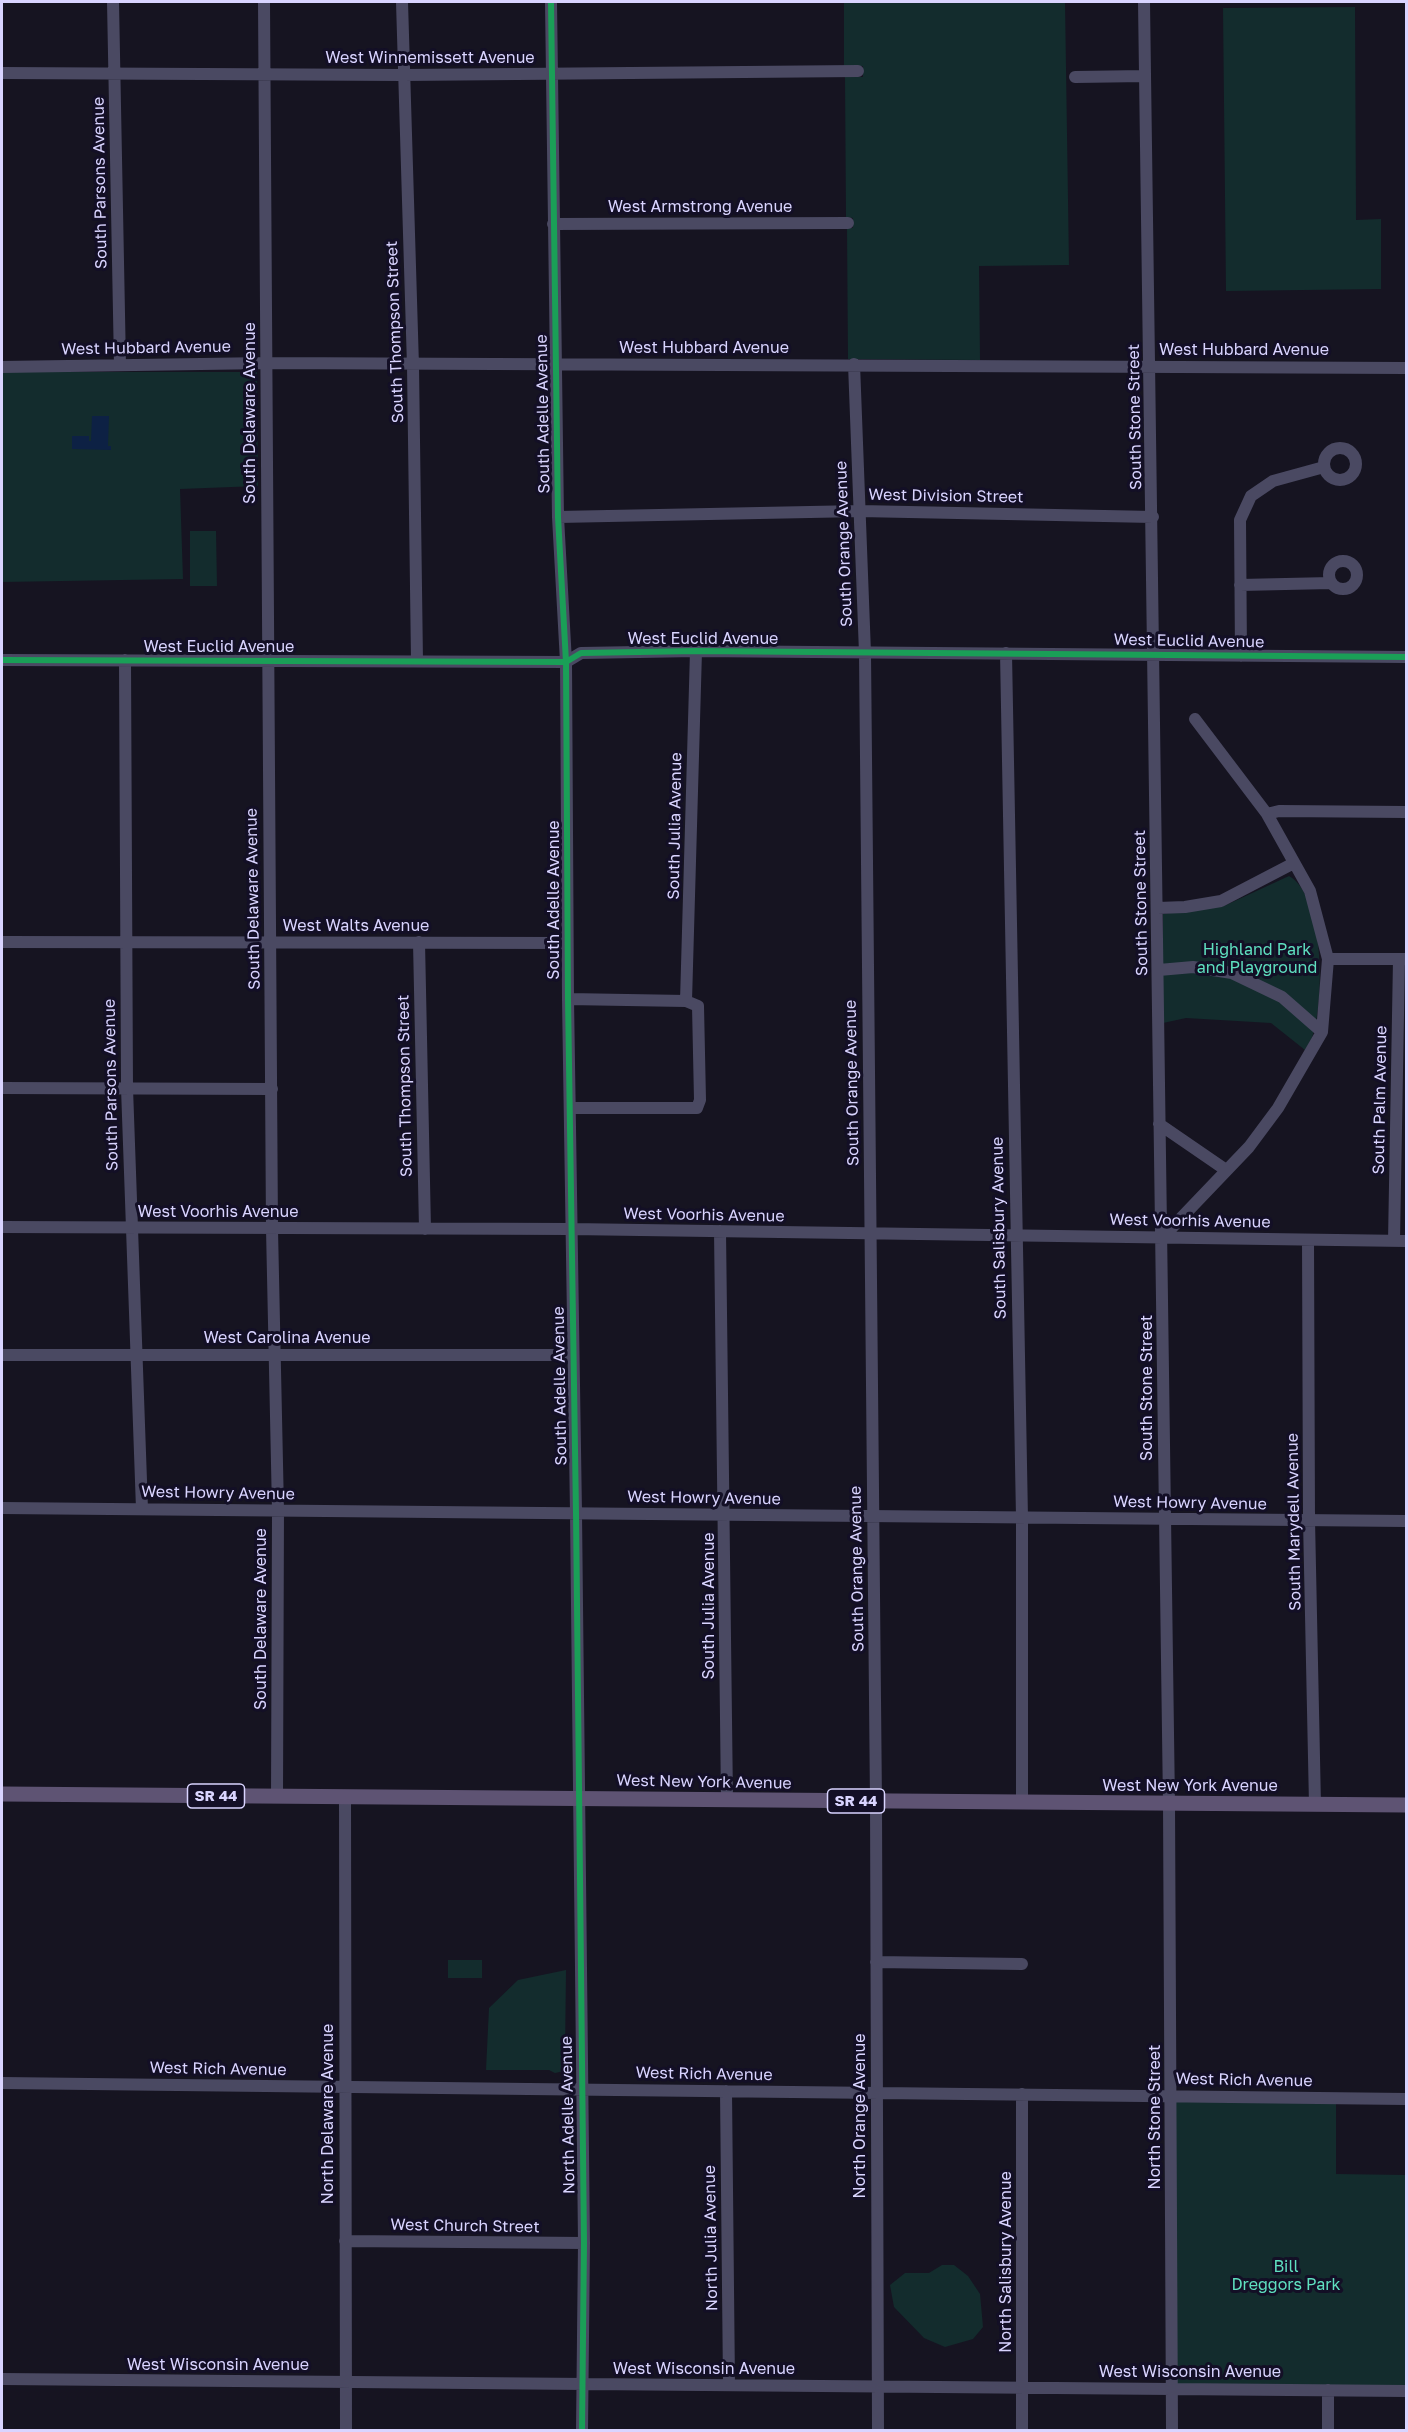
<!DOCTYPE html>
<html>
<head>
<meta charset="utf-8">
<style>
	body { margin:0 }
	#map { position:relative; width:1408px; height:2432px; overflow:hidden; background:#161421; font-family:"Golos Text",sans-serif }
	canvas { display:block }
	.frame { position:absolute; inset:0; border:3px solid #d9d4ff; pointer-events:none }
</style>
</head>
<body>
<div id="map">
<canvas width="1408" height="2432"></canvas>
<div class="frame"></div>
</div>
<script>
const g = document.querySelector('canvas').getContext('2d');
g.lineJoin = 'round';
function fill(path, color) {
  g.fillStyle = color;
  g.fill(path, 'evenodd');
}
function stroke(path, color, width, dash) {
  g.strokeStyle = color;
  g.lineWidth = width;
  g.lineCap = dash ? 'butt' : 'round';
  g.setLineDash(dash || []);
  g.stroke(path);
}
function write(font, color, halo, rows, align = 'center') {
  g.font = font + ' "Golos Text",sans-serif';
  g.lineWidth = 6;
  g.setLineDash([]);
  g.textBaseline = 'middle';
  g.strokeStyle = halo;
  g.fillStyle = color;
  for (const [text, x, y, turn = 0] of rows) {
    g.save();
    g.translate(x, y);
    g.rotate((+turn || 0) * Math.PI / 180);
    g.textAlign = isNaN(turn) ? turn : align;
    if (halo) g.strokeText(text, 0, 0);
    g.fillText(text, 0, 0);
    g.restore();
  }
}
fill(new Path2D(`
	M844 2H1065L1069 265 979 266 980 360 848 359 847 228H853V218L846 217 845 77H863V66H844Z
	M1355 7 1356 220 1381 219V289L1226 291 1223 8Z
	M2 372H257L258 486 180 489 183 579 2 582Z
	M190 531H216L217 586H190Z
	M1289 876C1324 895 1325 998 1313 1034 1312 1039 1308 1045 1305 1050L1271 1023 1186 1018 1163 1023V914L1224 906Z
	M448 1960H482V1978H448Z
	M566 1970 565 2055 567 2062 564 2071 555 2073 549 2070H486L489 2008 518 1980Z
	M1171 2096 1336 2098V2174L1406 2175V2391L1172 2389Z
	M942 2265H954L968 2276 980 2294 983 2327 973 2339 945 2347 924 2338 894 2307 890 2285 905 2273H929Z`), '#132c2d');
fill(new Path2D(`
	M92 416H109L108 446H111V450L72 449V436H89V441H91Z`), '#0d2144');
stroke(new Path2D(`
	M113 2 120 365
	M264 2 272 1229 278 1510 277 1797
	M402 2 413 366 417 661
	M551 2 558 517 566 662 568 999 576 1513 584 2243 582 2430
	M1144 2 1169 1803 1172 2430
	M2 73 403 75 858 71
	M1075 77 1145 76
	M553 224 848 223
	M854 364 865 653 876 1801 878 2430
	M2 367 267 363 1406 368
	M1324 464a16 16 0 1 1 32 0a16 16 0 1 1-32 0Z
	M558 517 860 511 1153 517
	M1329 575a14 14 0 1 1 28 0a14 14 0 1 1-28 0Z
	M1240 585 1331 583
	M1006 653 1022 1518V1803
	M1241 656 1240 520 1251 496 1273 481 1324 467
	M2 660 566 662 581 653 696 651 1406 657
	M125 660 127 1088 142 1509
	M1267 814 1279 811 1406 812
	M1158 908 1185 907 1221 901 1294 863
	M2 942 567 943
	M419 942 425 1229
	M1328 959H1405
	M1159 970 1193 967 1232 973 1282 997 1322 1032
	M568 999 686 1001 698 1006 700 1100 697 1108H571
	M686 1001 696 651
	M2 1088 272 1089
	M1159 1124 1226 1170
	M2 1227 571 1229 1406 1241
	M720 1231 727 1800
	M1162 1238 1249 1147 1278 1108 1322 1032 1328 959 1310 891 1267 814 1195 719
	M1308 1240 1309 1520 1315 1805
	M1394 1241 1399 959
	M2 1355H573
	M2 1508 1406 1521
	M345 1797 346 2430
	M876 1962 1022 1964
	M2 2083 1406 2099
	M726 2091 729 2385
	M345 2241 584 2243
	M2 2379 1406 2391
	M1328 2390V2430
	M1022 2430V2094`), '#4a4962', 12);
stroke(new Path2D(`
	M2 1794 1406 1805`), '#5e5373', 15);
stroke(new Path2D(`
	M551 2 558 517 566 662 568 999 576 1513 584 2243 582 2430
	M2 660 566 662 581 653 696 651 1406 657`), '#1a9f57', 6);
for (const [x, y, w] of [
	[216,1796,57],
	[856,1801,57]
]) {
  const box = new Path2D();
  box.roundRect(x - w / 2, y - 12, w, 24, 4.5);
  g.fillStyle = '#130f26';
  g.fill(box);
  stroke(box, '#d9d4ff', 1.5);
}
write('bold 15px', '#d9d4ff', null, [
	["SR 44",216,1796],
	["SR 44",856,1801]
]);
write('16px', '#d9d4ff', '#130f26', [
	["West Winnemissett Avenue",430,58],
	["South Parsons Avenue",100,183,-91],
	["West Armstrong Avenue",700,207],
	["South Thompson Street",395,332,-92],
	["West Hubbard Avenue",146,348,-1],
	["West Hubbard Avenue",704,348],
	["West Hubbard Avenue",1244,350],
	["South Delaware Avenue",250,413,-90],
	["South Adelle Avenue",543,414,-91],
	["South Stone Street",1135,417,-91],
	["West Division Street",946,496,1],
	["South Orange Avenue",844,544,-92],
	["West Euclid Avenue",703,639],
	["West Euclid Avenue",1189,641,1],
	["West Euclid Avenue",219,647],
	["South Julia Avenue",675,826,-89],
	["South Delaware Avenue",253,899,-91],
	["South Adelle Avenue",554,900,-90],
	["South Stone Street",1141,903,-91],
	["West Walts Avenue",356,926],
	["South Orange Avenue",852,1083,-91],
	["South Parsons Avenue",111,1085,-91],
	["South Thompson Street",405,1086,-91],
	["South Palm Avenue",1380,1100,-89],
	["West Voorhis Avenue",218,1212],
	["West Voorhis Avenue",704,1215,1],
	["West Voorhis Avenue",1190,1221,1],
	["South Salisbury Avenue",999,1228,-91],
	["West Carolina Avenue",287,1338],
	["South Adelle Avenue",560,1386,-91],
	["South Stone Street",1147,1388,-90],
	["West Howry Avenue",218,1493,1],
	["West Howry Avenue",704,1498,1],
	["West Howry Avenue",1190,1503,1],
	["South Marydell Avenue",1294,1522,-91],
	["South Orange Avenue",857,1569,-91],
	["South Julia Avenue",709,1606,-90],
	["South Delaware Avenue",261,1619,-90],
	["West New York Avenue",704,1782,1],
	["West New York Avenue",1190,1786],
	["West Rich Avenue",218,2069,1],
	["West Rich Avenue",704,2074,1],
	["West Rich Avenue",1244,2080,1],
	["North Delaware Avenue",328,2114,-90],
	["North Adelle Avenue",568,2115,-91],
	["North Orange Avenue",860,2116,-90],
	["North Stone Street",1155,2117,-90],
	["West Church Street",465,2226,1],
	["North Julia Avenue",711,2238,-91],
	["North Salisbury Avenue",1006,2262,-90],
	["West Wisconsin Avenue",218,2365],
	["West Wisconsin Avenue",704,2369],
	["West Wisconsin Avenue",1190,2372]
]);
write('16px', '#5fe0c0', '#130f26', [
	["Highland Park",1257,950],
	["and Playground",1257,968],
	["Bill",1286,2267],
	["Dreggors Park",1286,2285]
]);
</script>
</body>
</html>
